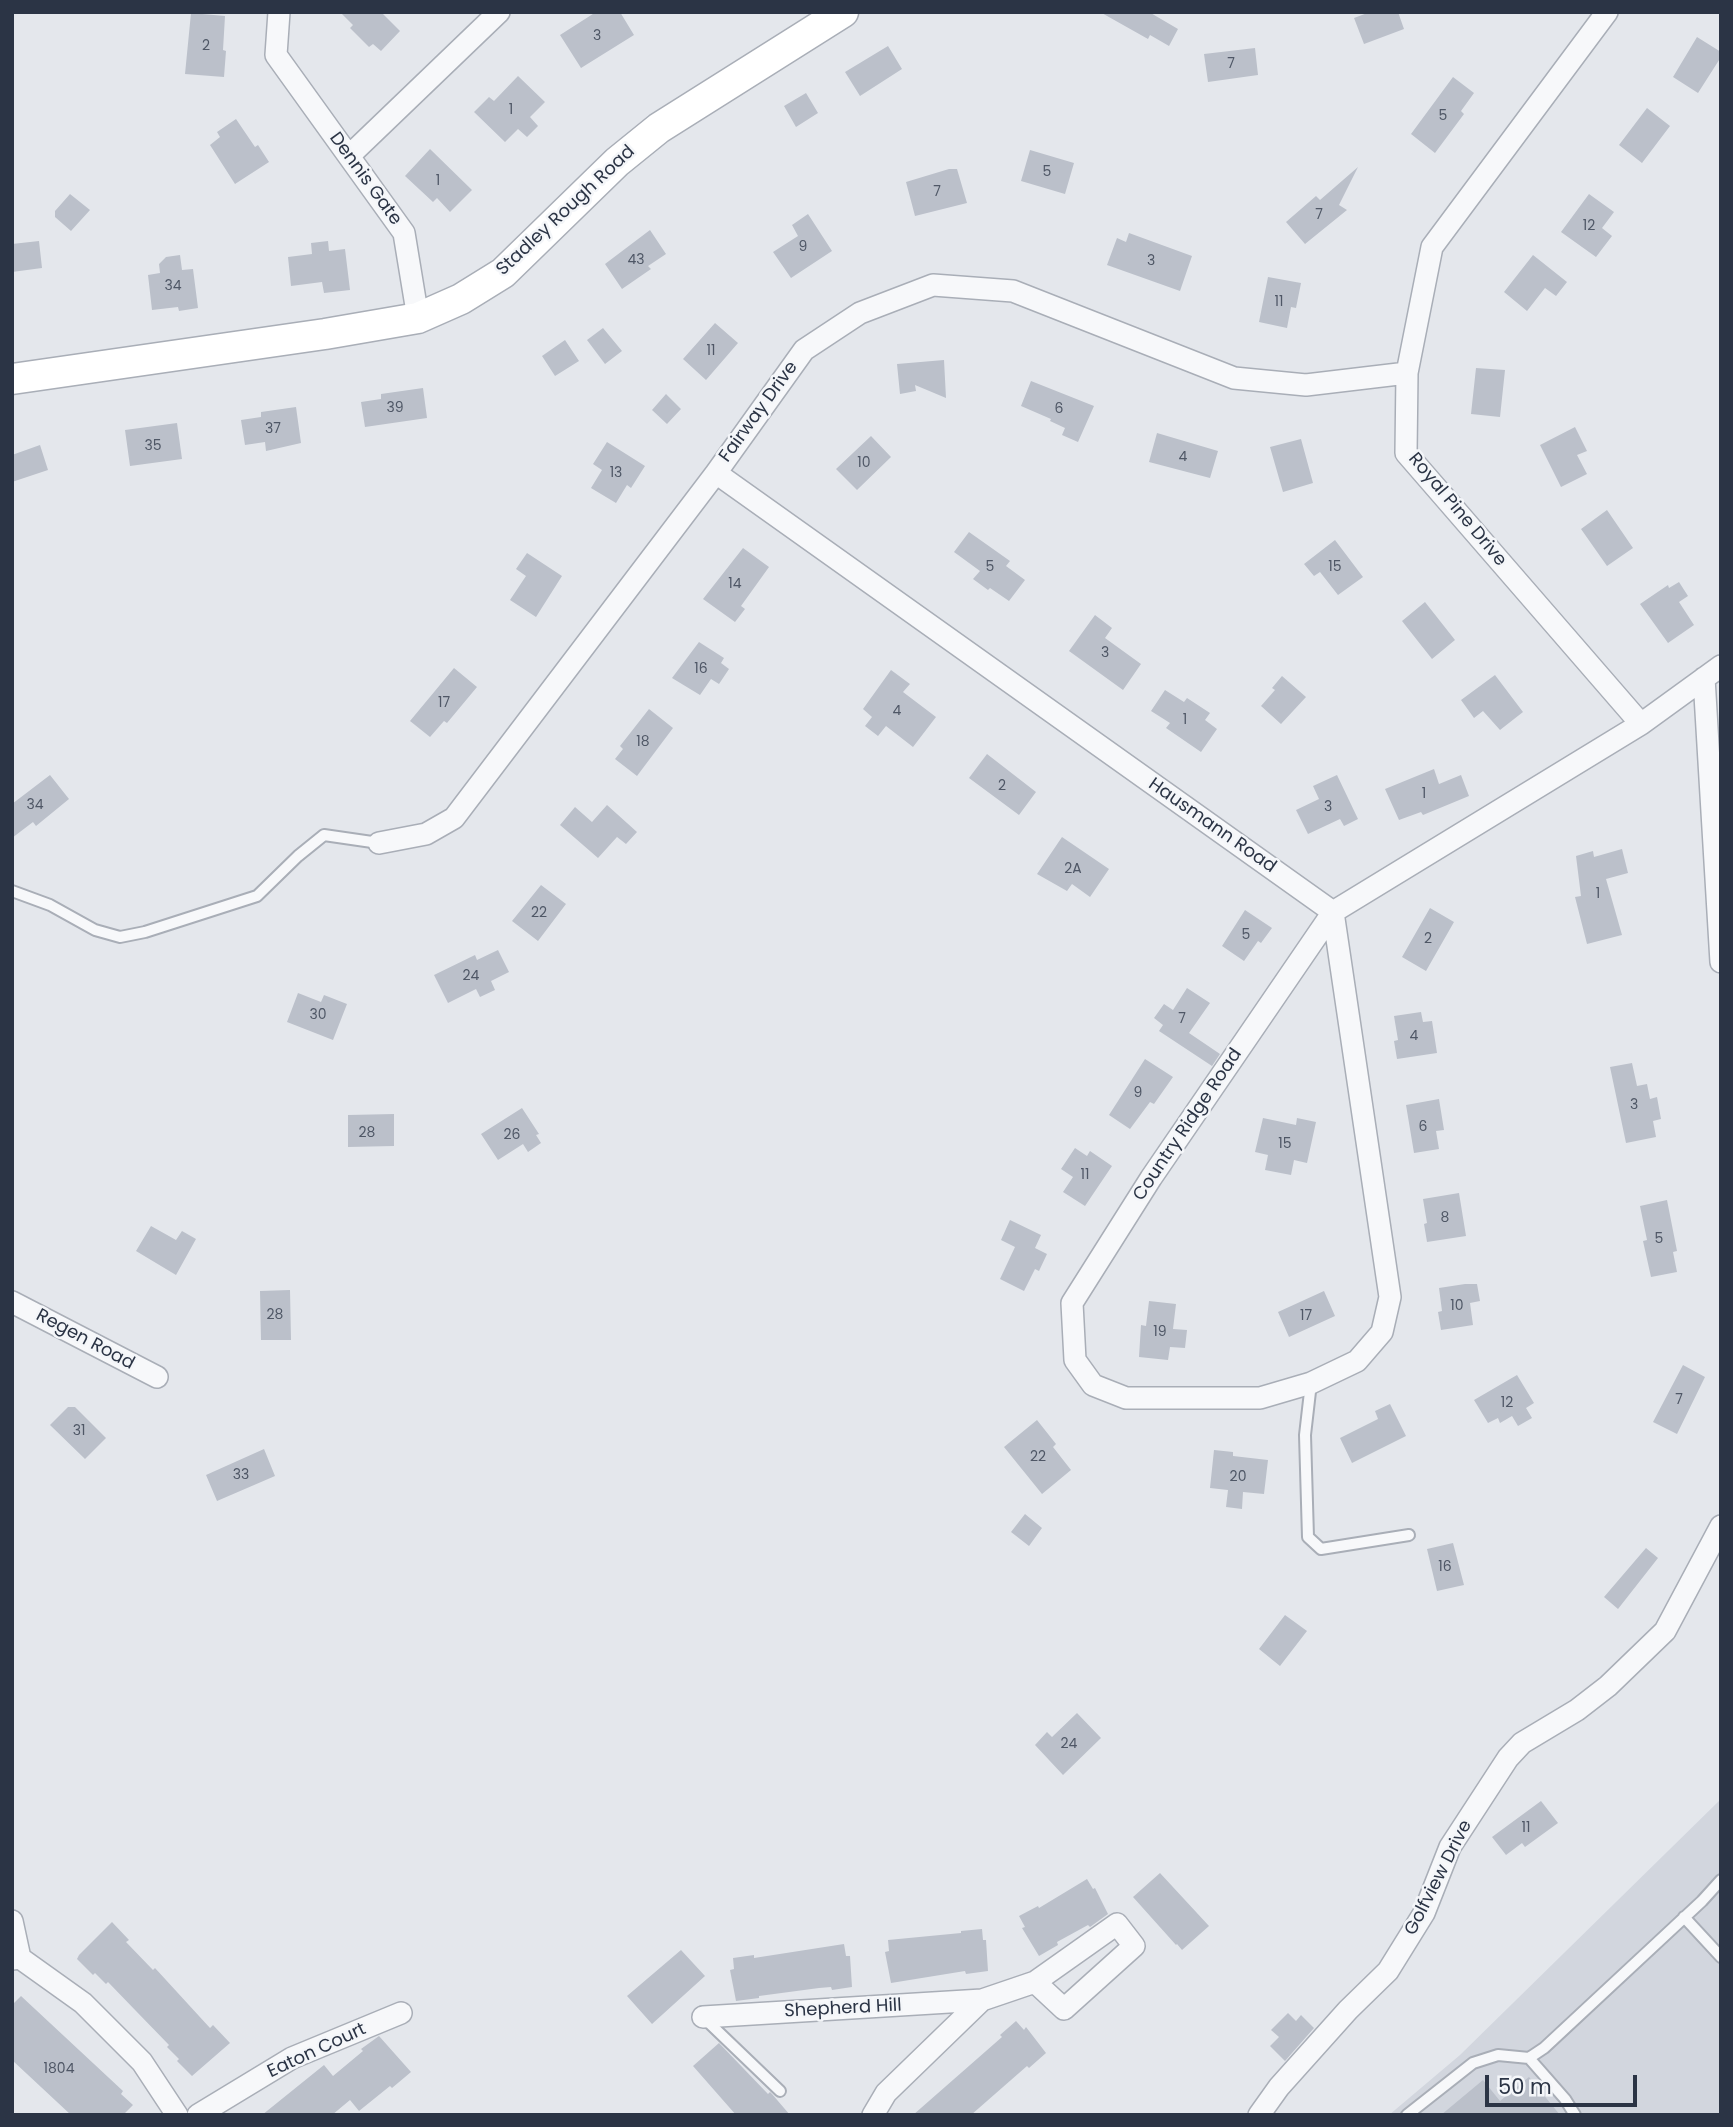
<!DOCTYPE html>
<html>
<head>
<meta charset="utf-8">
<style>
	body { margin:0 }
	#map { position:relative; width:1733px; height:2127px; overflow:hidden; background:#e4e7ec; font-family:Poppins,sans-serif }
	canvas { display:block }
	.frame { position:absolute; inset:0; border:14px solid #2b3445; pointer-events:none }
	.scale { position:absolute; left:1485px; top:2075px; width:152px; height:32px; box-sizing:border-box; border:4px solid #2b3445; border-top:0; padding-left:9px; font-size:21px; line-height:24px; white-space:nowrap; color:#2b3445; -webkit-text-stroke:5px #f4f6f9; paint-order:stroke }
</style>
</head>
<body>
<div id="map">
<canvas width="1733" height="2127"></canvas>
<div class="frame"></div>
<div class="scale">50 m</div>
</div>
<script>
const g = document.querySelector('canvas').getContext('2d');
g.lineJoin = 'round';
function fill(path, color) {
  g.fillStyle = color;
  g.fill(path, 'evenodd');
}
function stroke(path, color, width, dash) {
  g.strokeStyle = color;
  g.lineWidth = width;
  g.lineCap = dash ? 'butt' : 'round';
  g.setLineDash(dash || []);
  g.stroke(path);
}
function write(font, color, halo, rows, align = 'center') {
  g.font = font + ' Poppins,sans-serif';
  g.lineWidth = 5;
  g.setLineDash([]);
  g.textBaseline = 'middle';
  g.strokeStyle = halo;
  g.fillStyle = color;
  for (const [text, x, y, turn = 0] of rows) {
    g.save();
    g.translate(x, y);
    g.rotate((+turn || 0) * Math.PI / 180);
    g.textAlign = isNaN(turn) ? turn : align;
    if (halo) g.strokeText(text, 0, 0);
    g.fillText(text, 0, 0);
    g.restore();
  }
}
fill(new Path2D(`
	M1721 1799V2115H1389L1460 2055Z`), '#d2d6de');
fill(new Path2D(`
	M340 12H381L400 31 381 51 373 44 369 47 350 28 353 25Z
	M596 12H620L634 35 581 68 560 35Z
	M1100 12H1149L1178 29 1169 46 1150 35 1148 39Z
	M1370 12H1398L1404 29 1364 44 1354 18Z
	M191 13 225 16 223 50 226 51 224 77 185 74Z
	M1697 37 1721 52V57L1698 93 1673 77Z
	M888 46 902 69 860 96 845 72Z
	M1255 48 1258 75 1208 82 1204 54Z
	M518 76 545 102 530 117 538 126 527 137 518 129 505 142 474 112 489 97 494 101Z
	M1453 77 1474 93 1461 111 1464 114 1435 153 1411 134Z
	M806 93 818 113 796 127 784 106Z
	M1647 108 1670 126 1642 163 1619 145Z
	M236 119 255 147 258 145 269 162 235 184 210 145 220 137 217 132Z
	M430 149 472 190 450 212 437 198 433 202 405 176Z
	M1030 150 1074 163 1065 194 1021 181Z
	M1358 167 1339 205 1347 210 1305 244 1286 222 1316 196 1320 200Z
	M949 169H957L967 203 915 216 906 182Z
	M70 194 90 210 71 231 55 217V211Z
	M1589 194 1614 212 1602 228 1612 236 1596 257 1561 232Z
	M808 214 832 251 791 278 773 252 798 236 792 225Z
	M650 230 666 254 648 266 651 269 622 289 605 264Z
	M1129 233 1192 256 1180 291 1107 265 1117 238 1126 242Z
	M39 241 42 268 12 272V244Z
	M328 241 329 251 345 249 350 290 324 293 322 282 291 286 288 257 312 254 311 243Z
	M180 255 182 270 193 269 198 308 179 311 178 307 152 310 148 275 160 273 159 264 166 257Z
	M1533 255 1567 282 1556 296 1545 288 1527 311 1504 292Z
	M1268 277 1301 283 1296 308 1291 307 1287 328 1259 322Z
	M715 323 738 343 706 380 683 359Z
	M603 328 622 351 605 364 587 340Z
	M565 340 579 361 555 376 542 356Z
	M944 360 946 398 915 385 916 391 900 394 897 364Z
	M1476 368 1505 370 1500 417 1471 414Z
	M1031 381 1094 406 1078 442 1062 435 1065 428 1050 421 1051 419 1021 406Z
	M423 388 427 418 365 427 361 402 381 399V394Z
	M666 394 681 409 667 424 652 410Z
	M296 407 301 443 266 451 265 442 245 445 241 420 261 417V412Z
	M177 423 182 459 130 466 125 430Z
	M1575 427 1587 451 1577 455 1587 474 1561 487 1540 445Z
	M1157 433 1218 451 1210 478 1149 462Z
	M871 436 891 457 857 490 836 469Z
	M1301 439 1313 483 1283 492 1270 447Z
	M607 442 645 466 631 488 627 485 616 503 591 488 602 470 593 464Z
	M40 445 48 470 12 482V455Z
	M1607 510 1633 548 1607 566 1581 529Z
	M969 532 1010 561 1006 566 1025 580 1009 601 990 588 988 590 973 579 980 571 954 552Z
	M1335 540 1363 577 1338 595 1320 572 1314 576 1304 564Z
	M743 548 769 567 741 606 745 609 735 622 703 599Z
	M527 553 562 576 536 617 510 600 526 576 516 569Z
	M1679 582 1688 596 1679 602 1694 625 1668 643 1640 604 1668 585 1669 588Z
	M1425 602 1455 640 1432 659 1402 621Z
	M1095 615 1112 628 1105 638 1141 664 1123 690 1069 651Z
	M699 642 724 658 721 663 729 669 719 684 711 679 700 695 672 678Z
	M454 668 477 687 447 723 444 721 430 737 410 721Z
	M891 670 910 684 903 692 936 717 913 747 886 726 878 736 865 726 872 717 863 709Z
	M1495 675 1523 712 1500 730 1483 711 1474 718 1461 700Z
	M1282 676 1306 697 1281 724 1261 706 1275 690 1272 688Z
	M1165 690 1184 702 1187 698 1210 713 1205 720 1217 729 1201 752 1166 728 1170 723 1151 711Z
	M649 709 673 728 637 776 615 759 623 749 620 746Z
	M987 754 1036 792 1019 815 969 778Z
	M1434 769 1439 784 1461 775 1469 796 1423 815 1421 812 1399 820 1385 789Z
	M50 775 69 799 36 826 33 822 12 838V804Z
	M1337 775 1358 819 1344 826 1340 819 1308 834 1296 810 1319 799 1313 786Z
	M607 805 637 832 626 844 617 837 598 858 560 825 575 807 592 822Z
	M1062 837 1109 869 1090 897 1072 884 1067 891 1037 874Z
	M1622 849 1628 873 1606 879 1622 935 1587 944 1575 897 1581 896 1576 856 1593 851 1594 857Z
	M541 885 566 904 538 941 512 921Z
	M1430 908 1454 922 1426 971 1402 957Z
	M1245 910 1272 928 1261 943 1258 941 1244 961 1222 946Z
	M498 950 509 972 491 981 495 990 480 997 476 989 448 1003 434 975 475 955 477 960Z
	M1187 988 1210 1003 1189 1033 1220 1054 1212 1066 1159 1031 1163 1025 1154 1018 1164 1004 1173 1010Z
	M298 993 321 1002 324 995 347 1004 333 1040 287 1022Z
	M1421 1012 1423 1022 1432 1021 1437 1053 1397 1059 1394 1041 1398 1040 1394 1016Z
	M1145 1059 1173 1077 1154 1104 1150 1102 1130 1129 1109 1115Z
	M1632 1063 1637 1086 1647 1084 1650 1099 1657 1097 1661 1119 1653 1121 1656 1137 1626 1143 1610 1067Z
	M1439 1099 1444 1130 1436 1131 1439 1149 1414 1153 1406 1105Z
	M522 1108 539 1134 536 1135 541 1143 528 1152 523 1144 498 1160 481 1134Z
	M394 1114V1146L348 1147V1115Z
	M1263 1118 1296 1125 1297 1118 1316 1122 1307 1163 1294 1160 1291 1175 1265 1170 1268 1155 1255 1152Z
	M1075 1148 1087 1156 1090 1151 1112 1166 1085 1206 1063 1192 1073 1177 1061 1169Z
	M1459 1193 1466 1236 1427 1242 1424 1224 1427 1223 1423 1199Z
	M1667 1200 1677 1251 1673 1252 1677 1272 1651 1277 1643 1241 1647 1240 1640 1206Z
	M1010 1220 1041 1235 1035 1248 1047 1254 1039 1271 1035 1269 1024 1291 1000 1279 1015 1247 1001 1240Z
	M151 1226 176 1240 182 1231 196 1239 176 1275 136 1251Z
	M1465 1284H1477L1480 1301 1470 1303 1473 1325 1441 1330 1438 1312 1442 1311 1439 1288Z
	M290 1290 291 1340H261L260 1291Z
	M1324 1291 1335 1316 1289 1337 1278 1312Z
	M1149 1301 1176 1304 1173 1329 1187 1330 1185 1348 1170 1347 1168 1360 1139 1357 1141 1325 1146 1326Z
	M1683 1365 1705 1377 1677 1434 1653 1422Z
	M1517 1375 1534 1403 1526 1408 1532 1418 1518 1426 1512 1416 1500 1423 1498 1418 1488 1423 1474 1400Z
	M1390 1404 1406 1436 1352 1463 1340 1438 1378 1419 1375 1411Z
	M68 1407H75L106 1438 85 1459 50 1425Z
	M1037 1420 1056 1444 1053 1447 1071 1470 1042 1494 1004 1447Z
	M264 1449 275 1476 217 1501 206 1475Z
	M1214 1450 1233 1452V1456L1268 1460 1264 1494 1243 1492 1242 1509 1226 1507 1228 1490 1210 1488Z
	M1025 1514 1042 1528 1029 1546 1011 1532Z
	M1453 1543 1464 1585 1437 1591 1427 1549Z
	M1646 1548 1658 1558 1618 1609 1604 1597Z
	M1285 1615 1307 1631 1280 1666 1259 1649Z
	M1077 1713 1101 1738 1063 1775 1035 1745 1047 1732 1052 1737Z
	M1541 1801 1558 1823 1525 1847 1522 1843 1506 1855 1492 1837Z
	M1160 1873 1209 1926 1182 1950 1177 1944 1176 1945 1133 1897Z
	M1087 1879 1093 1889 1095 1888 1108 1914 1090 1927 1088 1925 1057 1942 1058 1945 1039 1956 1022 1928 1025 1927 1019 1916 1038 1906 1039 1908Z
	M112 1922 129 1940 126 1942 153 1970 155 1968 210 2028 213 2025 230 2043 192 2076 177 2061 179 2059 167 2047 169 2045 136 2011 108 1982 106 1984 95 1973 93 1975 77 1959 79 1955Z
	M982 1929 983 1940H986L988 1971 966 1974 965 1971 891 1983 885 1952 889 1951 888 1940 961 1933V1931Z
	M844 1944 846 1956H850L852 1987 832 1990 831 1987 819 1988 759 1996V1998L736 2001 730 1970 734 1969 733 1958 754 1955V1958Z
	M681 1950 705 1976 652 2024 627 1996Z
	M21 1996 123 2091 121 2094 133 2105 123 2115H71L12 2060V2005Z
	M1288 2013 1296 2021 1301 2015 1314 2028 1285 2061 1270 2046 1279 2037 1271 2030Z
	M1016 2021 1024 2030 1026 2027 1046 2053 1029 2068 1027 2066 971 2115H913L1002 2037 1000 2035Z
	M379 2036 411 2072 392 2088 390 2086 359 2111 350 2100 332 2115H262L324 2065 333 2076 363 2051 361 2049Z
	M719 2043 768 2094 770 2092 772 2094 790 2115H736L693 2066Z
	M1529 2077 1560 2115H1441L1483 2080 1500 2101Z`), '#bbc0ca');
const service = new Path2D(`
	M12 891 50 905 95 930 120 937 145 932 257 896 298 856 324 835 379 843
	M1311 1383 1305 1435 1308 1537 1321 1549 1409 1535
	M1684 1917 1721 1957
	M705 2019 780 2091
	M1407 2115 1473 2063 1498 2055 1529 2058
	M1575 2115 1565 2099 1529 2058 1544 2048 1702 1901 1721 1880`);
const minor = new Path2D(`
	M279 12 276 55 404 233 418 318
	M1607 12 1432 247 1407 373 1406 453 1641 724
	M349 156 499 12
	M716 473 1333 912 1641 724 1721 666
	M1704 678 1721 962
	M379 843 426 834 454 818 716 473 804 350 860 313 933 285 1013 291 1234 378 1306 385 1407 373
	M1333 912 1390 1297 1382 1332 1357 1361 1311 1383 1260 1398H1126L1093 1385 1075 1360 1072 1303 1151 1178Z
	M12 1302 157 1377
	M12 1921 20 1958 12 1959
	M20 1958 83 2003 142 2062 177 2115
	M703 2017 982 2000
	M198 2115 292 2058 401 2013
	M873 2115 886 2093 982 2000 1035 1982 1117 1924 1134 1946 1064 2009 1035 1982
	M1259 2115 1279 2087 1348 2010 1388 1971 1424 1913 1450 1847 1508 1758 1522 1743 1577 1710 1608 1686 1665 1631 1721 1526`);
const secondary = new Path2D(`
	M12 379 325 334 418 318 461 299 503 273 617 162 659 128 843 12`);
stroke(service, '#a9aeb7', 14);
stroke(minor, '#a9aeb7', 24);
stroke(secondary, '#a9aeb7', 33);
stroke(service, '#f7f8fa', 10);
stroke(minor, '#f7f8fa', 21);
stroke(secondary, '#fff', 30);
write('14px', '#4f5766', null, [
	["3",597,36],
	["2",206,46],
	["7",1231,64],
	["1",511,110],
	["5",1443,116],
	["5",1047,172],
	["1",438,181],
	["7",937,192],
	["7",1319,215],
	["12",1589,226],
	["9",803,247],
	["43",636,260],
	["3",1151,261],
	["34",173,286],
	["11",1279,302],
	["11",711,351],
	["39",395,408],
	["6",1059,409],
	["37",273,429],
	["35",153,446],
	["4",1183,457],
	["10",864,463],
	["13",616,473],
	["5",990,567],
	["15",1335,567],
	["14",735,584],
	["3",1105,653],
	["16",701,669],
	["17",444,703],
	["4",897,711],
	["1",1185,720],
	["18",643,742],
	["2",1002,786],
	["1",1424,794],
	["34",35,805],
	["3",1328,807],
	["2A",1073,869],
	["1",1598,894],
	["22",539,913],
	["5",1246,935],
	["2",1428,939],
	["24",471,976],
	["30",318,1015],
	["7",1182,1019],
	["4",1414,1036],
	["9",1138,1093],
	["3",1634,1105],
	["6",1423,1127],
	["28",367,1133],
	["26",512,1135],
	["15",1285,1144],
	["11",1085,1175],
	["8",1445,1218],
	["5",1659,1239],
	["10",1457,1306],
	["28",275,1315],
	["17",1306,1316],
	["19",1160,1332],
	["7",1679,1400],
	["12",1507,1403],
	["31",79,1431],
	["22",1038,1457],
	["33",241,1475],
	["20",1238,1477],
	["16",1445,1567],
	["24",1069,1744],
	["11",1526,1828],
	["1804",59,2069]
]);
write('18px', '#2b3445', '#f4f6f9', [
	["Dennis Gate",365,179,54],
	["Stadley Rough Road",566,211,-43],
	["Fairway Drive",759,412,-54],
	["Royal Pine Drive",1457,510,50],
	["Hausmann Road",1212,826,35],
	["Country Ridge Road",1188,1125,-56],
	["Regen Road",85,1340,28],
	["Golfview Drive",1439,1878,-63],
	["Shepherd Hill",843,2009,-3],
	["Eaton Court",317,2051,-25]
]);
</script>
</body>
</html>
